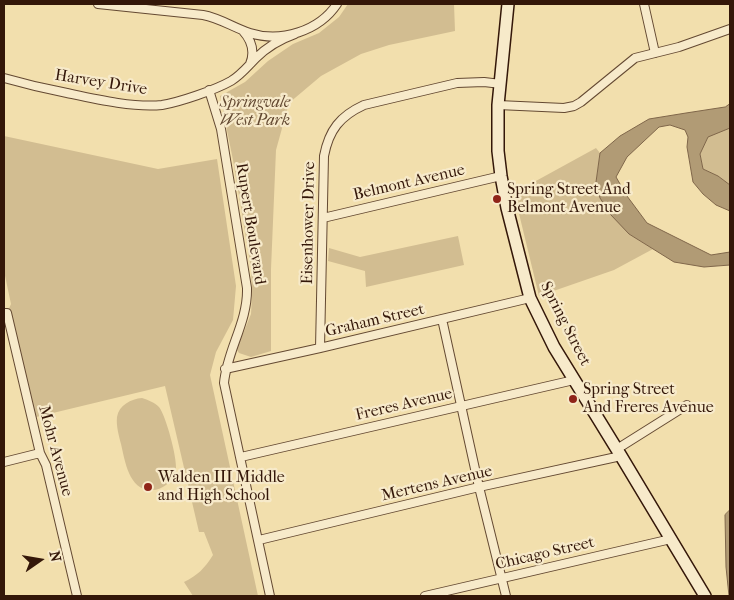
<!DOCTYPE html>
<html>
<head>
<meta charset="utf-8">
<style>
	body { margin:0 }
	#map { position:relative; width:734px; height:600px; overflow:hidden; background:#f2dfad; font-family:"IM FELL French Canon",serif }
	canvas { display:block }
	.frame { position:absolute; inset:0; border:5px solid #341709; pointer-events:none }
	.north { position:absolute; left:15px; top:535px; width:50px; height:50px; -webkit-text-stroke:4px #f7eaca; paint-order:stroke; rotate:77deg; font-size:14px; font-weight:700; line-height:20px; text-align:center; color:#341709 }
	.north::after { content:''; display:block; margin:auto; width:18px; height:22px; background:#341709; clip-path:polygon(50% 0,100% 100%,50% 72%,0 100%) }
</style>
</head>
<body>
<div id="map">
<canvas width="734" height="600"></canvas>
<div class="frame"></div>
<div class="north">N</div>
</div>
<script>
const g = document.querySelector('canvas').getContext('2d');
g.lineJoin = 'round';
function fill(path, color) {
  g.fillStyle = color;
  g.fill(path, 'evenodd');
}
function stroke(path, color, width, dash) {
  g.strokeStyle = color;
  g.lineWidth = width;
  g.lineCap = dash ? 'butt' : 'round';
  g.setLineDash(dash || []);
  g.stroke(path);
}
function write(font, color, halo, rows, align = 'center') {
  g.font = font + ' "IM FELL French Canon",serif';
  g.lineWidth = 4.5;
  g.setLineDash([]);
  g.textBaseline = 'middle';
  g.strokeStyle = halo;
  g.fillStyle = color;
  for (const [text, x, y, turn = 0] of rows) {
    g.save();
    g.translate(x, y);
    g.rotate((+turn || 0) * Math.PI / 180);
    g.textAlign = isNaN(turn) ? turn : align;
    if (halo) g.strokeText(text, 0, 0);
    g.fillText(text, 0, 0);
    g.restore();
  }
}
fill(new Path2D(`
	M348 4H454L455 31 389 45 361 54 321 76 289 103 276 150 271 269V351L251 357 239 353 237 350 238 344 245 329 251 314 252 295 251 268 233 160 220 96 245 82 268 61 293 44 319 33 339 17Z
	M730 128V185L718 176 703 169 700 154 708 136Z
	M4 136 158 169 217 159 236 286 233 320 216 352 210 375 258 596H193L184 582C198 575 204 569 213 555L204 532H199L165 386 32 418 7 313 11 304 4 271Z
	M596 148 600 153 596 182 629 234 653 249 614 270 539 296 514 193Z
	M458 236 464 265 366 287 365 271 328 261 329 248 360 257Z
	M142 398C148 400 154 402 159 407 166 416 177 457 176 469 175 475 171 481 166 485 162 488 157 490 152 490 129 491 125 461 121 444 119 436 116 426 117 417 119 405 131 399 142 398Z`), '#d2bd91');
const water = new Path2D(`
	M730 104V128L708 137 700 154 703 169 718 176 730 185V211L716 205 703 194 693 182 687 147 688 137 685 130 670 125 659 127 627 157 616 177 627 196 647 223 711 255 730 252V265L704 267 674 262 629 234 611 215 600 198 596 182 600 153 620 136 649 119 686 113 725 107Z
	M730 510V596H729L726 567 725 515Z`);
fill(water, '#b19b75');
stroke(water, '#7f664a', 1);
const minor = new Path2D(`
	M98 4 203 15C220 18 234 28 250 33 281 43 319 31 337 4
	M644 4 655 53
	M243 31C252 41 255 52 250 64
	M4 78C25 84 46 89 67 93 95 99 134 108 162 105 180 102 215 90 231 81 241 75 248 66 256 58 267 47 281 39 295 34
	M209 90 221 129 247 288C248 322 227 350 224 383L270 596
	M498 105 564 108 574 106 581 102 635 58 679 47 730 29
	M323 218 501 176
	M4 313H7L40 453 46 465 77 596
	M442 319 479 487 506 596
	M320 348 324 156C329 130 340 116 364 105L457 83 484 82 501 84
	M225 369 320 348 530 298
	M617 449 687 405
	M241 457 574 380
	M4 462 40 453
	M259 540 479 487 621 456
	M425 596 671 539`);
const secondary = new Path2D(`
	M508 4 498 105V151L501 176 507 208 530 298 554 347 621 456 705 596`);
stroke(minor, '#644932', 10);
stroke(secondary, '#341709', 14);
stroke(minor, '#f7eaca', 8);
stroke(secondary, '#f7eaca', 11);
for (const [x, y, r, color] of [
	[497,199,5,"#8f2418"],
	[573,399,5,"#8f2418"],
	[148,487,5,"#8f2418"]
]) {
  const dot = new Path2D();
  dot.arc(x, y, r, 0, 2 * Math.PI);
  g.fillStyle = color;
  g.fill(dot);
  stroke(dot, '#f7eaca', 2);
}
write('16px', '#341709', '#f7eaca', [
	["Harvey Drive",101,83,9],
	["Belmont Avenue",409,183,-13],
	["Eisenhower Drive",309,223,-89],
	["Rupert Boulevard",250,224,81],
	["Graham Street",375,321,-13],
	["Spring Street",565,324,63],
	["Freres Avenue",404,405,-13],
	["Mohr Avenue",55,451,75],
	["Mertens Avenue",437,484,-13],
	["Chicago Street",545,554,-13]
]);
write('italic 16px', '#634932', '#f7eaca', [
	["Springvale",255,103],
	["West Park",255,121]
]);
write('16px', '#341709', '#f7eaca', [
	["Spring Street And",507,190],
	["Belmont Avenue",507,208],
	["Spring Street",583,390],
	["And Freres Avenue",583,408],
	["Walden III Middle",158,478],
	["and High School",158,496]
], 'left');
</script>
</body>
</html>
